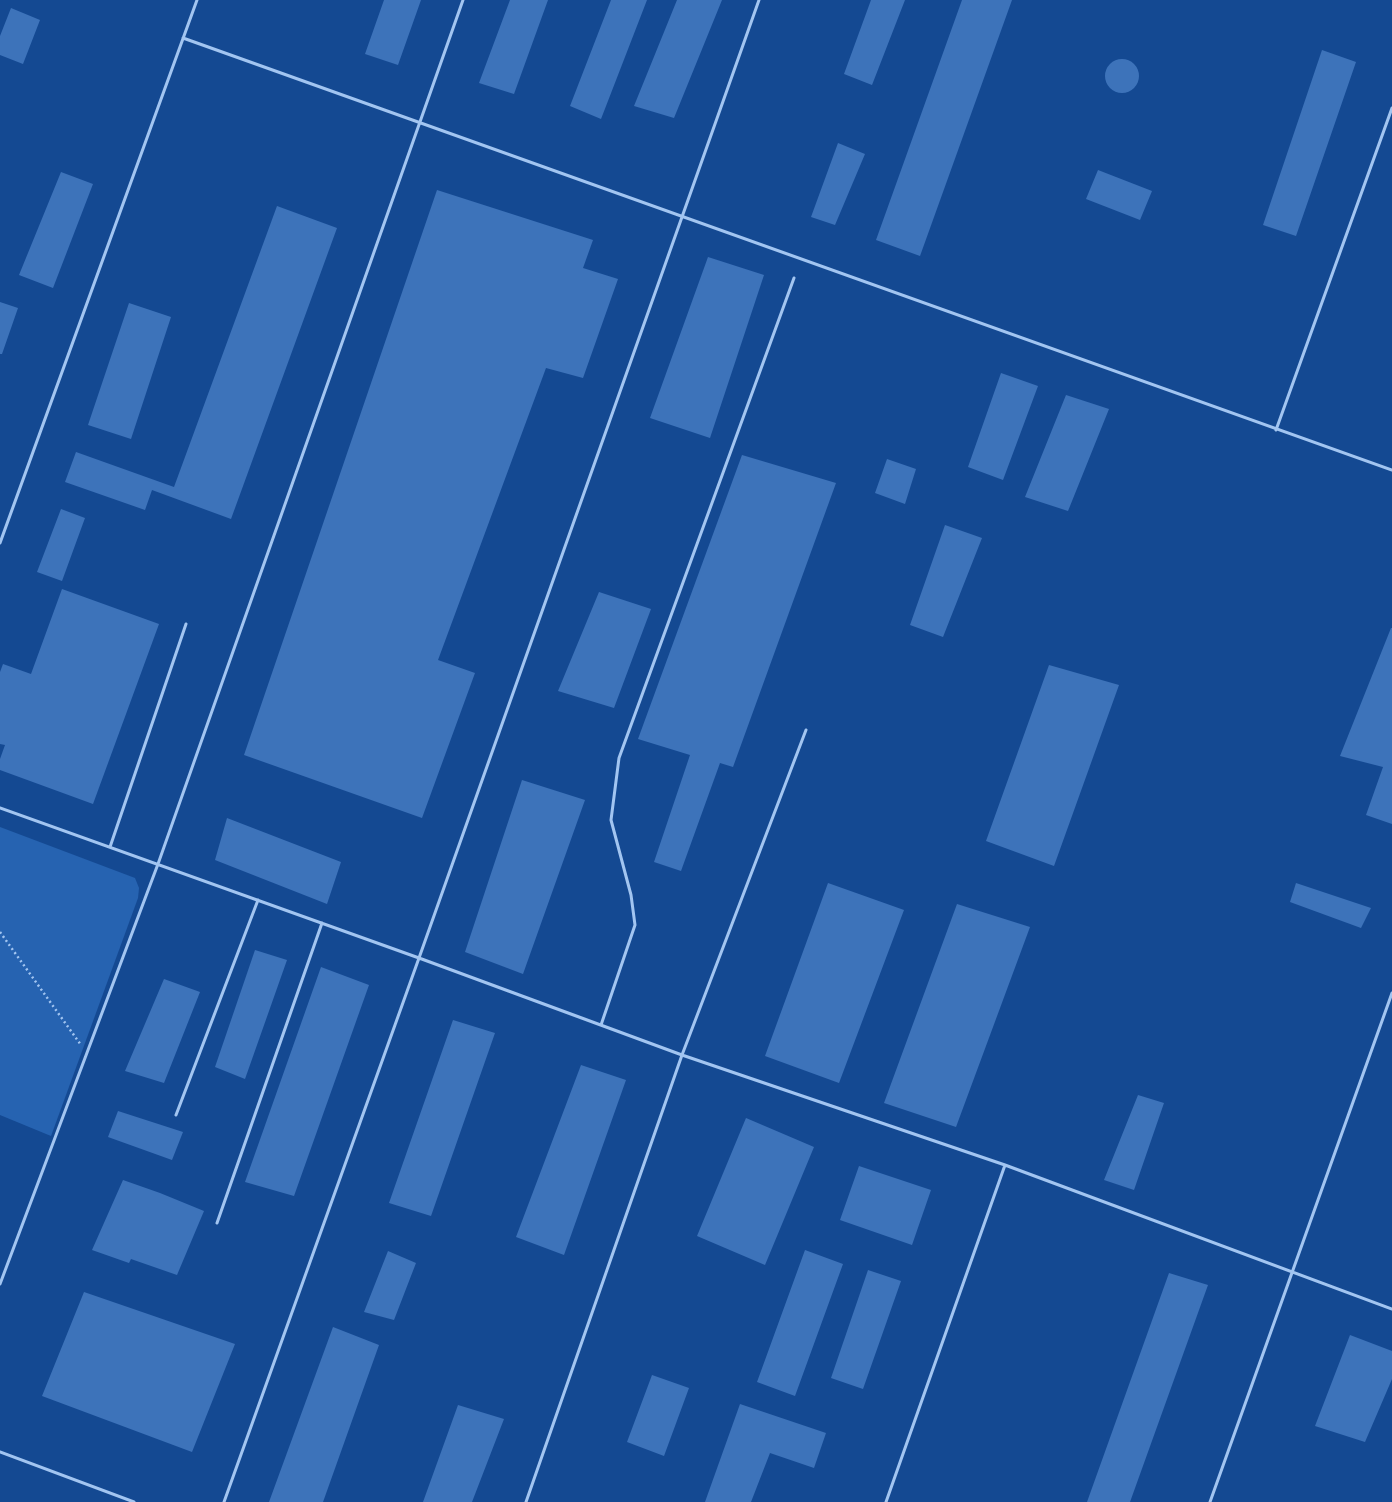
<!DOCTYPE html>
<html>
<head>
<meta charset="utf-8">
<style>
	body { margin:0 }
	canvas { display:block; background:#144992 }
</style>
</head>
<body>
<canvas width="1392" height="1502"></canvas>
<script>
const g = document.querySelector('canvas').getContext('2d');
g.lineJoin = 'round';
function fill(path, color) {
  g.fillStyle = color;
  g.fill(path, 'evenodd');
}
function stroke(path, color, width, dash) {
  g.strokeStyle = color;
  g.lineWidth = width;
  g.lineCap = dash ? 'butt' : 'round';
  g.setLineDash(dash || []);
  g.stroke(path);
}
fill(new Path2D(`
	M0 827 135 878 139 888 138 898 51 1136 0 1115Z`), '#2663b1');
fill(new Path2D(`
	M384 0H421L398 65 365 54Z
	M510 0H548L514 94 479 83Z
	M611 0H647L601 119 570 106Z
	M677 0H722L674 118 634 106Z
	M871 0H905L872 85 844 74Z
	M962 0H1012L920 256 876 240Z
	M11 8 40 20 23 64 0 55V36Z
	M1322 50 1356 62 1296 236 1263 225Z
	M1105 76a17 17 0 1 1 34 0a17 17 0 1 1-34 0Z
	M838 143 865 154 835 225 811 217Z
	M1098 170 1152 191 1140 220 1086 199Z
	M61 172 93 184 53 288 19 275Z
	M437 190 593 240 583 268 618 279 583 378 546 368 438 660 475 673 422 818 244 755Z
	M277 206 337 228 231 519 152 490 145 510 65 482 76 452 174 487Z
	M708 257 764 275 710 438 650 418Z
	M0 302 18 308 2 354H0Z
	M129 303 171 317 131 439 88 425Z
	M1001 373 1038 386 1003 480 968 467Z
	M1066 395 1109 409 1068 511 1025 497Z
	M742 455 836 483 733 767 720 763 681 871 654 862 690 755 638 739Z
	M887 459 916 469 905 504 875 493Z
	M61 509 85 518 62 581 37 572Z
	M945 525 982 538 943 637 910 625Z
	M62 589 159 624 93 804 0 770V759L5 745 0 744V672L3 664 31 674Z
	M599 592 651 609 614 708 558 691Z
	M1391 628H1392V824L1366 815 1383 767 1340 756Z
	M1049 665 1119 685 1054 866 986 841Z
	M522 780 585 800 523 974 465 952Z
	M227 818 341 862 327 904 215 860Z
	M828 883 904 910 839 1083 765 1056Z
	M1296 883 1371 908 1361 928 1290 902Z
	M957 904 1030 927 956 1127 884 1103Z
	M255 950 287 960 245 1079 215 1067Z
	M321 967 369 985 294 1196 245 1182Z
	M164 979 200 992 164 1083 125 1071Z
	M453 1020 495 1033 431 1216 389 1203Z
	M581 1065 626 1080 564 1255 516 1237Z
	M1138 1095 1164 1103 1134 1190 1104 1180Z
	M118 1111 183 1132 172 1160 108 1137Z
	M746 1118 814 1147 765 1265 697 1236Z
	M859 1166 931 1190 912 1245 840 1220Z
	M123 1180 160 1193 204 1211 177 1275 131 1259 129 1263 92 1250Z
	M805 1250 843 1264 795 1396 757 1382Z
	M388 1251 416 1263 394 1320 364 1312Z
	M868 1270 901 1281 863 1389 831 1378Z
	M1169 1273 1208 1285 1130 1502H1087Z
	M84 1292 235 1344 192 1452 42 1396Z
	M333 1327 379 1345 323 1502H269Z
	M1350 1335 1392 1351V1379L1365 1442 1315 1426Z
	M652 1375 689 1388 664 1456 627 1442Z
	M740 1404 826 1433 814 1468 770 1453 751 1502H705Z
	M458 1405 504 1419 472 1502H423Z`), '#3d73ba');
stroke(new Path2D(`
	M0 932 81 1045`), '#a2c5f1', 2.5, [2, 3]);
stroke(new Path2D(`
	M183 38 1392 470
	M1276 430 1392 108
	M0 543 197 0
	M0 808 419 958 682 1055 1005 1165 886 1502
	M110 847 186 624
	M601 1025 635 925 631 895 611 820 619 758 794 278
	M176 1115 258 900
	M1005 1165 1392 1309
	M217 1223 322 923
	M0 1284 158 864 463 0
	M0 1452 134 1502
	M224 1502 419 958 759 0
	M526 1502 682 1055 806 730
	M1210 1502 1392 993`), '#a2c5f1', 3);
</script>
</body>
</html>
